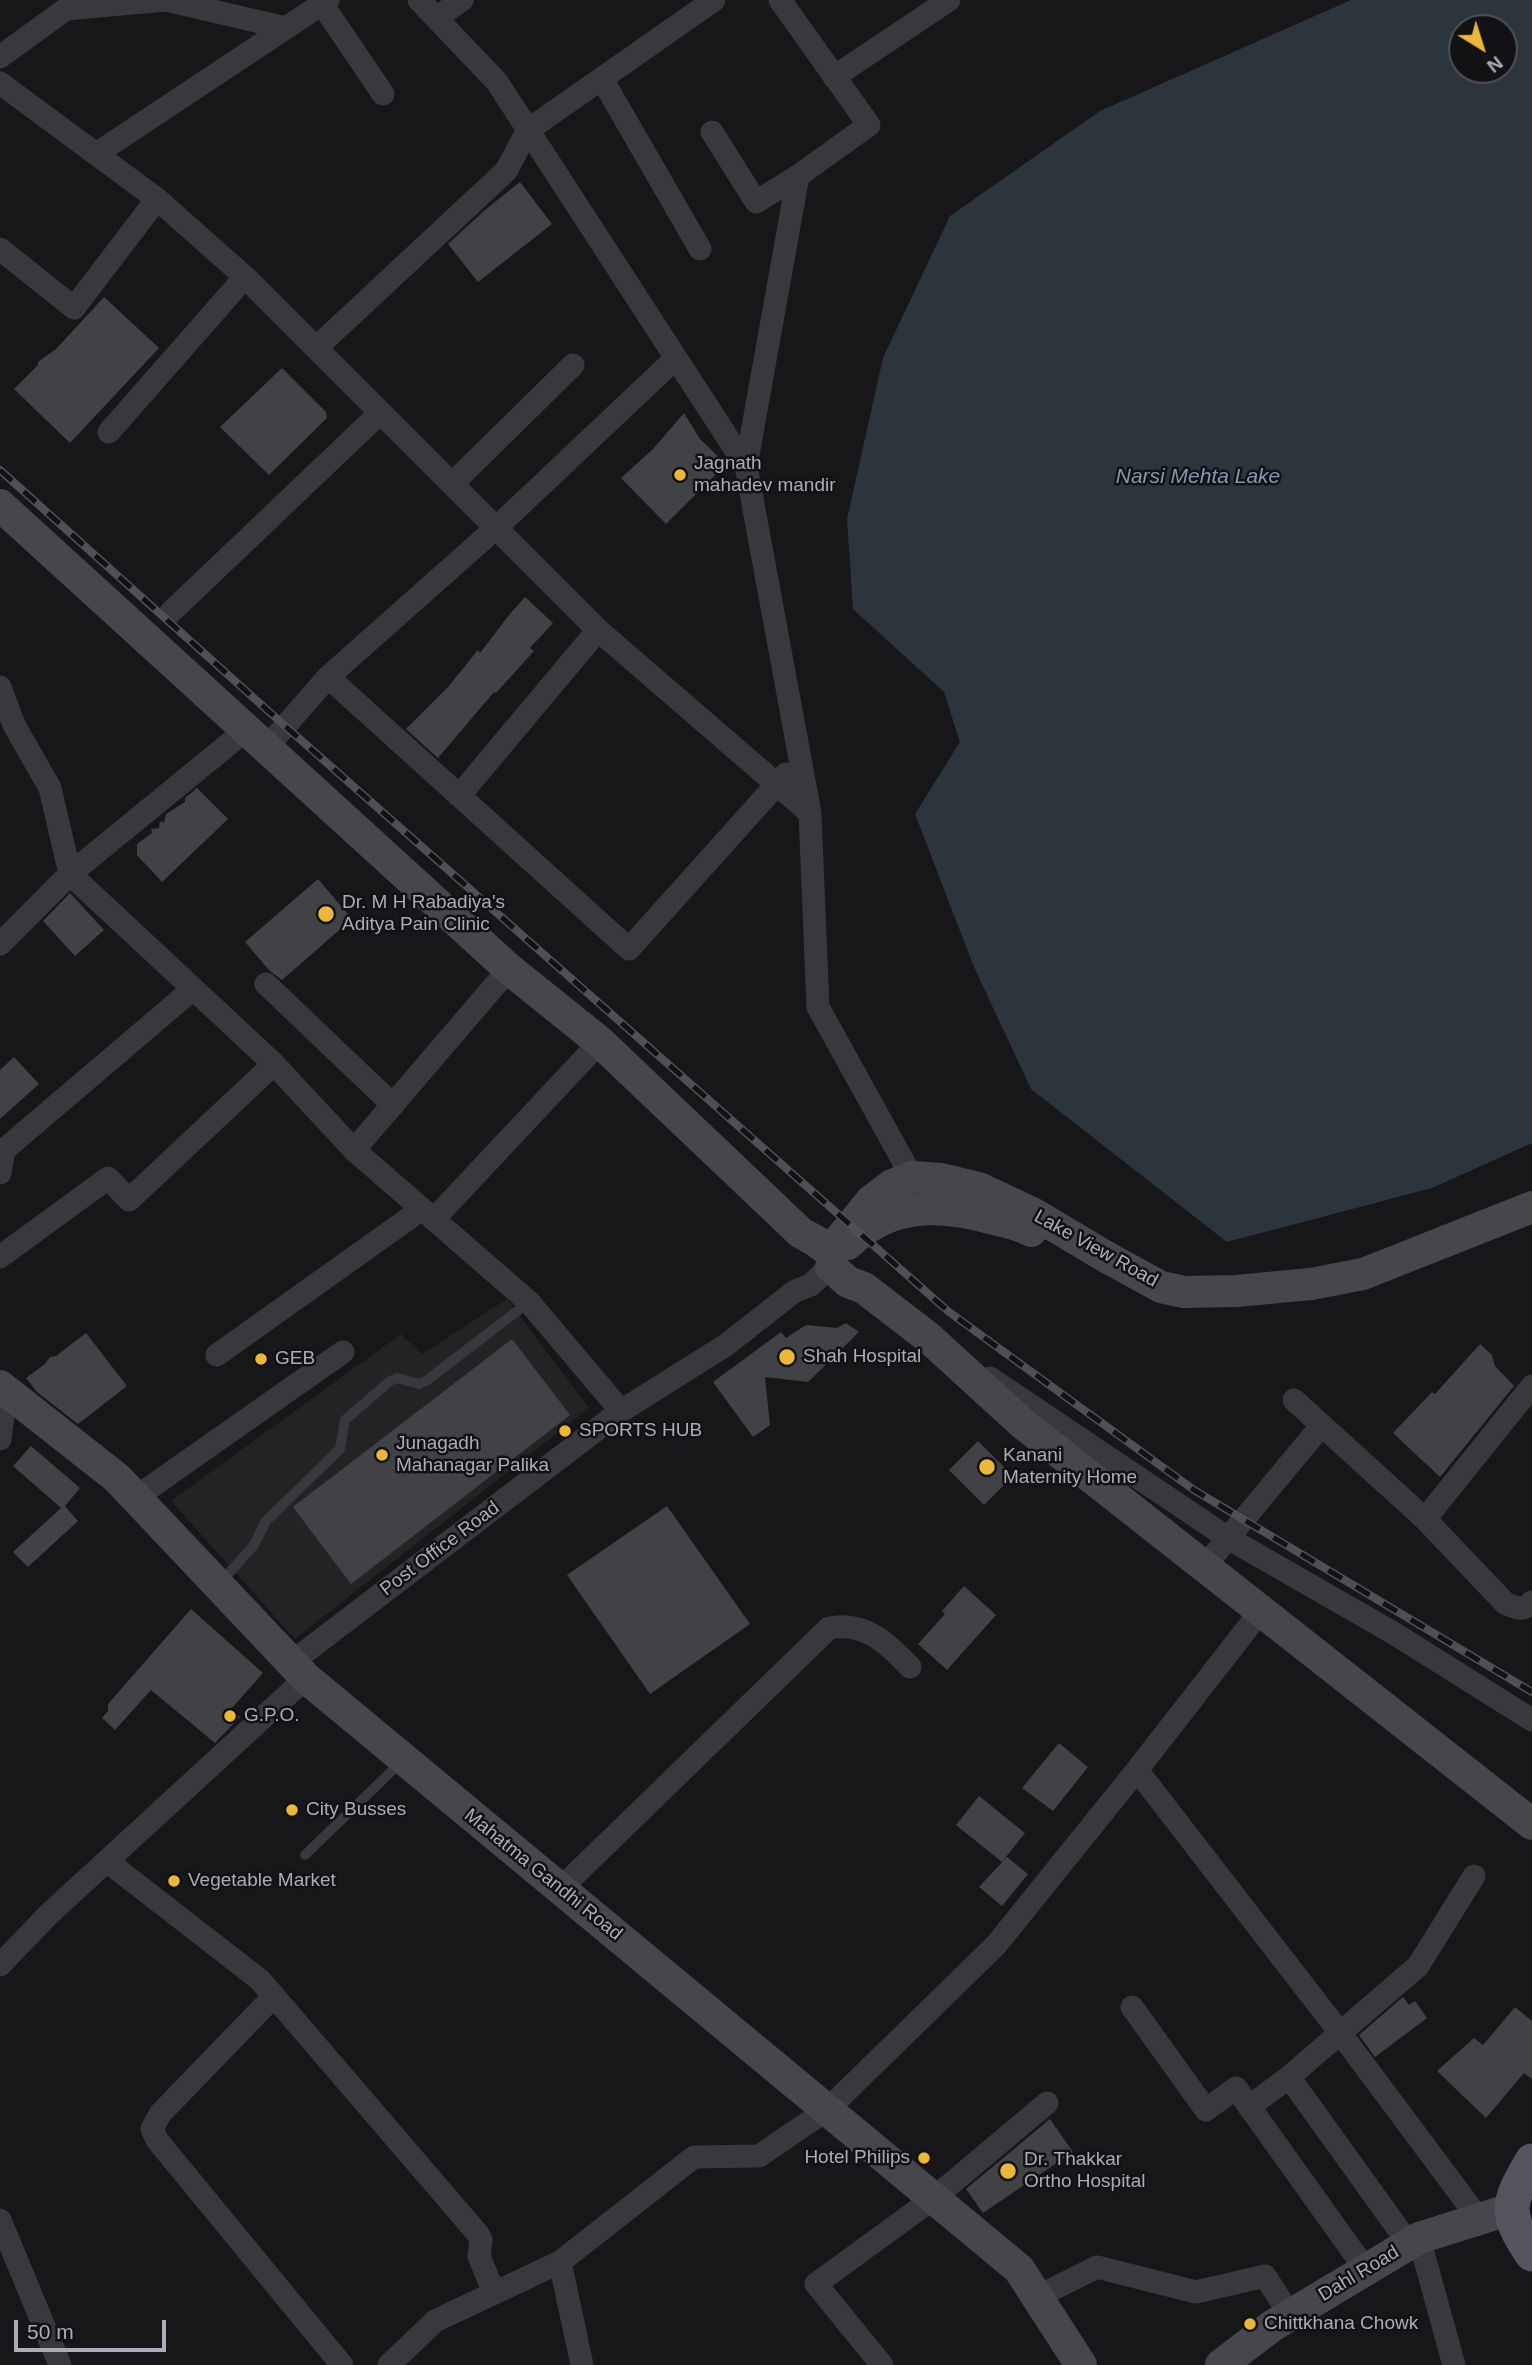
<!DOCTYPE html>
<html>
<head>
<meta charset="utf-8">
<style>
	body { margin:0 }
	#map { position:relative; width:1532px; height:2365px; overflow:hidden; background:#171719; font-family:Helvetica,sans-serif }
	canvas { display:block }
	.north { position:absolute; left:1448px; top:14px; width:70px; height:70px; box-sizing:border-box; background:#121214; border:2px solid #4e5056; border-radius:50%; rotate:142deg; font-size:19px; font-weight:700; line-height:28px; text-align:center; color:#a9adb8 }
	.north::after { content:''; display:block; margin:auto; width:24px; height:32px; background:#ecb73b; clip-path:polygon(50% 0,100% 100%,50% 72%,0 100%) }
	.scale { position:absolute; left:14px; top:2320px; width:152px; height:32px; box-sizing:border-box; border:4px solid #a9adb8; border-top:0; padding-left:9px; font-size:21px; line-height:24px; white-space:nowrap; color:#a9adb8; -webkit-text-stroke:5px #121214; paint-order:stroke }
</style>
</head>
<body>
<div id="map">
<canvas width="1532" height="2365"></canvas>
<div class="north">N</div>
<div class="scale">50 m</div>
</div>
<script>
const g = document.querySelector('canvas').getContext('2d');
g.lineJoin = 'round';
function fill(path, color) {
  g.fillStyle = color;
  g.fill(path, 'evenodd');
}
function stroke(path, color, width, dash) {
  g.strokeStyle = color;
  g.lineWidth = width;
  g.lineCap = dash ? 'butt' : 'round';
  g.setLineDash(dash || []);
  g.stroke(path);
}
function write(font, color, halo, rows, align = 'center') {
  g.font = font + ' Helvetica,sans-serif';
  g.lineWidth = 5;
  g.setLineDash([]);
  g.textBaseline = 'middle';
  g.strokeStyle = halo;
  g.fillStyle = color;
  for (const [text, x, y, turn = 0] of rows) {
    g.save();
    g.translate(x, y);
    g.rotate((+turn || 0) * Math.PI / 180);
    g.textAlign = isNaN(turn) ? turn : align;
    if (halo) g.strokeText(text, 0, 0);
    g.fillText(text, 0, 0);
    g.restore();
  }
}
fill(new Path2D(`
	M507 1299 589 1408 295 1639 171 1501 401 1334 422 1354Z`), '#232325');
fill(new Path2D(`
	M1351 0H1532V1143L1432 1188 1227 1242 1031 1089 974 967 915 814 960 742 944 692 853 609 847 519 883 358 950 216 1100 111ZM1462 28H1504V70H1462Z`), '#2d353c');
fill(new Path2D(`
	M520 182 552 224 478 282 448 244 485 210Z
	M104 297 159 348 70 443 14 389 38 365V362L56 349Z
	M282 368 326 412 327 418 269 475 220 427Z
	M684 413 700 439 726 464 666 524 621 478 653 449Z
	M525 597 553 623 530 648 534 651 496 693 494 692 438 758 406 729 448 687 478 650 480 653 509 615Z
	M197 788 228 819 162 882 137 855V844L152 833 151 829 159 828 160 821 164 823 166 814 185 802V798Z
	M318 879 352 919 282 980 269 970 245 942Z
	M70 893 104 930 75 956 43 921Z
	M14 1057 39 1084 0 1119V1070Z
	M846 1323 859 1332 808 1382 765 1377 770 1425 753 1437 713 1382 781 1332 786 1338 806 1325 837 1328Z
	M86 1333 127 1386 78 1424 37 1392 26 1378 45 1364 50 1357 56 1356Z
	M512 1339 570 1415 351 1584 293 1507Z
	M1480 1344 1492 1355 1495 1366 1514 1386 1440 1477 1393 1433 1432 1392 1435 1394Z
	M978 1441 1013 1476 984 1505 949 1470Z
	M31 1446 80 1488 65 1506 78 1521 28 1567 13 1552 61 1508 13 1466Z
	M667 1506 750 1624 650 1694 567 1575Z
	M964 1586 996 1615 947 1670 918 1644 945 1614 942 1611Z
	M191 1609 263 1673 231 1709 240 1717 215 1743 151 1690 115 1730 102 1718 108 1711V1704Z
	M1059 1743 1088 1767 1053 1811 1022 1788Z
	M979 1796 1025 1833 1002 1862 956 1825Z
	M1007 1857 1028 1874 1002 1906 979 1887Z
	M1403 1997 1409 2005 1415 2001 1427 2018 1375 2057 1359 2035Z
	M1515 2007 1532 2021V2079L1524 2073 1486 2118 1437 2071 1474 2038 1483 2045Z
	M1050 2119 1073 2152 983 2213 966 2189Z`), '#414245');
stroke(new Path2D(`
	M221 1582 254 1545 266 1521 340 1449 345 1420 390 1381 397 1378 419 1384 426 1381 529 1302
	M305 1855 401 1762`), '#38383d', 10);
stroke(new Path2D(`
	M419 0 497 82 746 466
	M322 4 383 94
	M436 18 462 0
	M0 57 66 9 166 0 286 28
	M834 77 949 0
	M602 79 700 249
	M0 83 157 199 245 277 598 630 810 813
	M712 132 756 202 798 176 869 125 780 0
	M96 154 328 0
	M798 176 746 466 810 813 818 1007 912 1177 917 1189
	M0 249 74 308 157 199
	M316 348 506 171 528 130 714 0
	M109 432 245 277
	M452 484 573 365
	M171 612 380 413
	M328 677 629 949 786 774
	M0 687 14 725 50 788 70 874 274 1064 354 1150 529 1302 621 1411
	M266 748 328 677 496 528 676 358
	M459 796 598 630
	M0 944 70 874 246 730
	M266 984 393 1105
	M354 1150 509 969
	M0 1173 4 1150 193 989
	M434 1219 600 1042
	M0 1257 108 1178 129 1200 274 1064
	M217 1355 422 1209
	M990 1378 1228 1538 1395 1634 1532 1720
	M1532 1386 1425 1519 1505 1603C1516 1608 1523 1612 1532 1602
	M1294 1400 1425 1519
	M0 1439 6 1390
	M135 1498 343 1352
	M1204 1567 1322 1425
	M292 1662 621 1411 726 1345 795 1291 811 1285 828 1268
	M1137 1770 1341 2034 1479 2219
	M108 1862 260 1980 478 2234 481 2240 479 2256 494 2293
	M560 1889 829 1628C865 1621 887 1643 910 1667
	M0 1965 48 1915 306 1678
	M274 1996 160 2114 152 2129 157 2140 342 2365
	M1132 2007 1206 2110 1236 2088 1366 2270
	M1289 2077 1409 2244
	M1249 2107 1289 2077 1418 1966 1474 1876
	M0 2220 60 2365
	M1419 2238 1454 2365
	M560 2262 582 2365
	M1037 2297 1097 2267 1196 2292 1265 2276 1290 2315
	M389 2365 435 2321 560 2262 694 2157 759 2156 828 2109 996 1945 1137 1770 1260 1612
	M882 2365 816 2284 934 2198 1047 2103`), '#38383d', 23);
stroke(new Path2D(`
	M0 505 509 969 600 1042 801 1233 816 1241 825 1248
	M848 1244C889 1203 937 1204 990 1218 1003 1221 1019 1224 1031 1231
	M832 1249 871 1201 892 1185 912 1177 941 1179 979 1188 1034 1214 1108 1258 1161 1287 1184 1292 1236 1291 1311 1284 1363 1274 1532 1207
	M831 1267 848 1282 864 1288 929 1338 1022 1423 1532 1824
	M0 1386 117 1478 306 1678 1019 2269 1081 2365
	M1221 2365 1272 2326 1419 2238 1511 2209`), '#46474d', 32);
stroke(new Path2D(`
	M1532 2161C1507 2204 1504 2212 1532 2254`), '#54555c', 35);
const rail = new Path2D(`
	M0 470 285 726 949 1312 1194 1490 1532 1692`);
stroke(rail, '#4f5056', 8);
stroke(rail, '#121214', 5, [16]);
for (const [x, y, r, color] of [
	[680,475,7,"#ecb73b"],
	[326,914,9,"#ecb73b"],
	[787,1357,9,"#ecb73b"],
	[261,1359,7,"#ecb73b"],
	[565,1431,7,"#ecb73b"],
	[382,1455,7,"#ecb73b"],
	[987,1467,9,"#ecb73b"],
	[230,1716,7,"#ecb73b"],
	[292,1810,7,"#ecb73b"],
	[174,1881,7,"#ecb73b"],
	[924,2158,7,"#ecb73b"],
	[1008,2171,9,"#ecb73b"],
	[1250,2324,7,"#ecb73b"]
]) {
  const dot = new Path2D();
  dot.arc(x, y, r, 0, 2 * Math.PI);
  g.fillStyle = color;
  g.fill(dot);
  stroke(dot, '#121214', 2.5);
}
write('19px', '#a9adb8', '#121214', [
	["Jagnath",694,464],
	["mahadev mandir",694,486],
	["Dr. M H Rabadiya's",342,903],
	["Aditya Pain Clinic",342,925],
	["Shah Hospital",803,1357],
	["GEB",275,1359],
	["SPORTS HUB",579,1431],
	["Junagadh",396,1444],
	["Mahanagar Palika",396,1466],
	["Kanani",1003,1456],
	["Maternity Home",1003,1478],
	["G.P.O.",244,1716],
	["City Busses",306,1810],
	["Vegetable Market",188,1881],
	["Hotel Philips",910,2158,"right"],
	["Dr. Thakkar",1024,2160],
	["Ortho Hospital",1024,2182],
	["Chittkhana Chowk",1264,2324]
], 'left');
write('19px', '#a9adb8', '#121214', [
	["Lake View Road",1096,1249,29],
	["Post Office Road",440,1549,-37],
	["Mahatma Gandhi Road",543,1875,39],
	["Dahl Road",1359,2274,-31]
]);
write('italic 21px', '#8199b2', '#121214', [
	["Narsi Mehta Lake",1198,477]
]);
</script>
</body>
</html>
